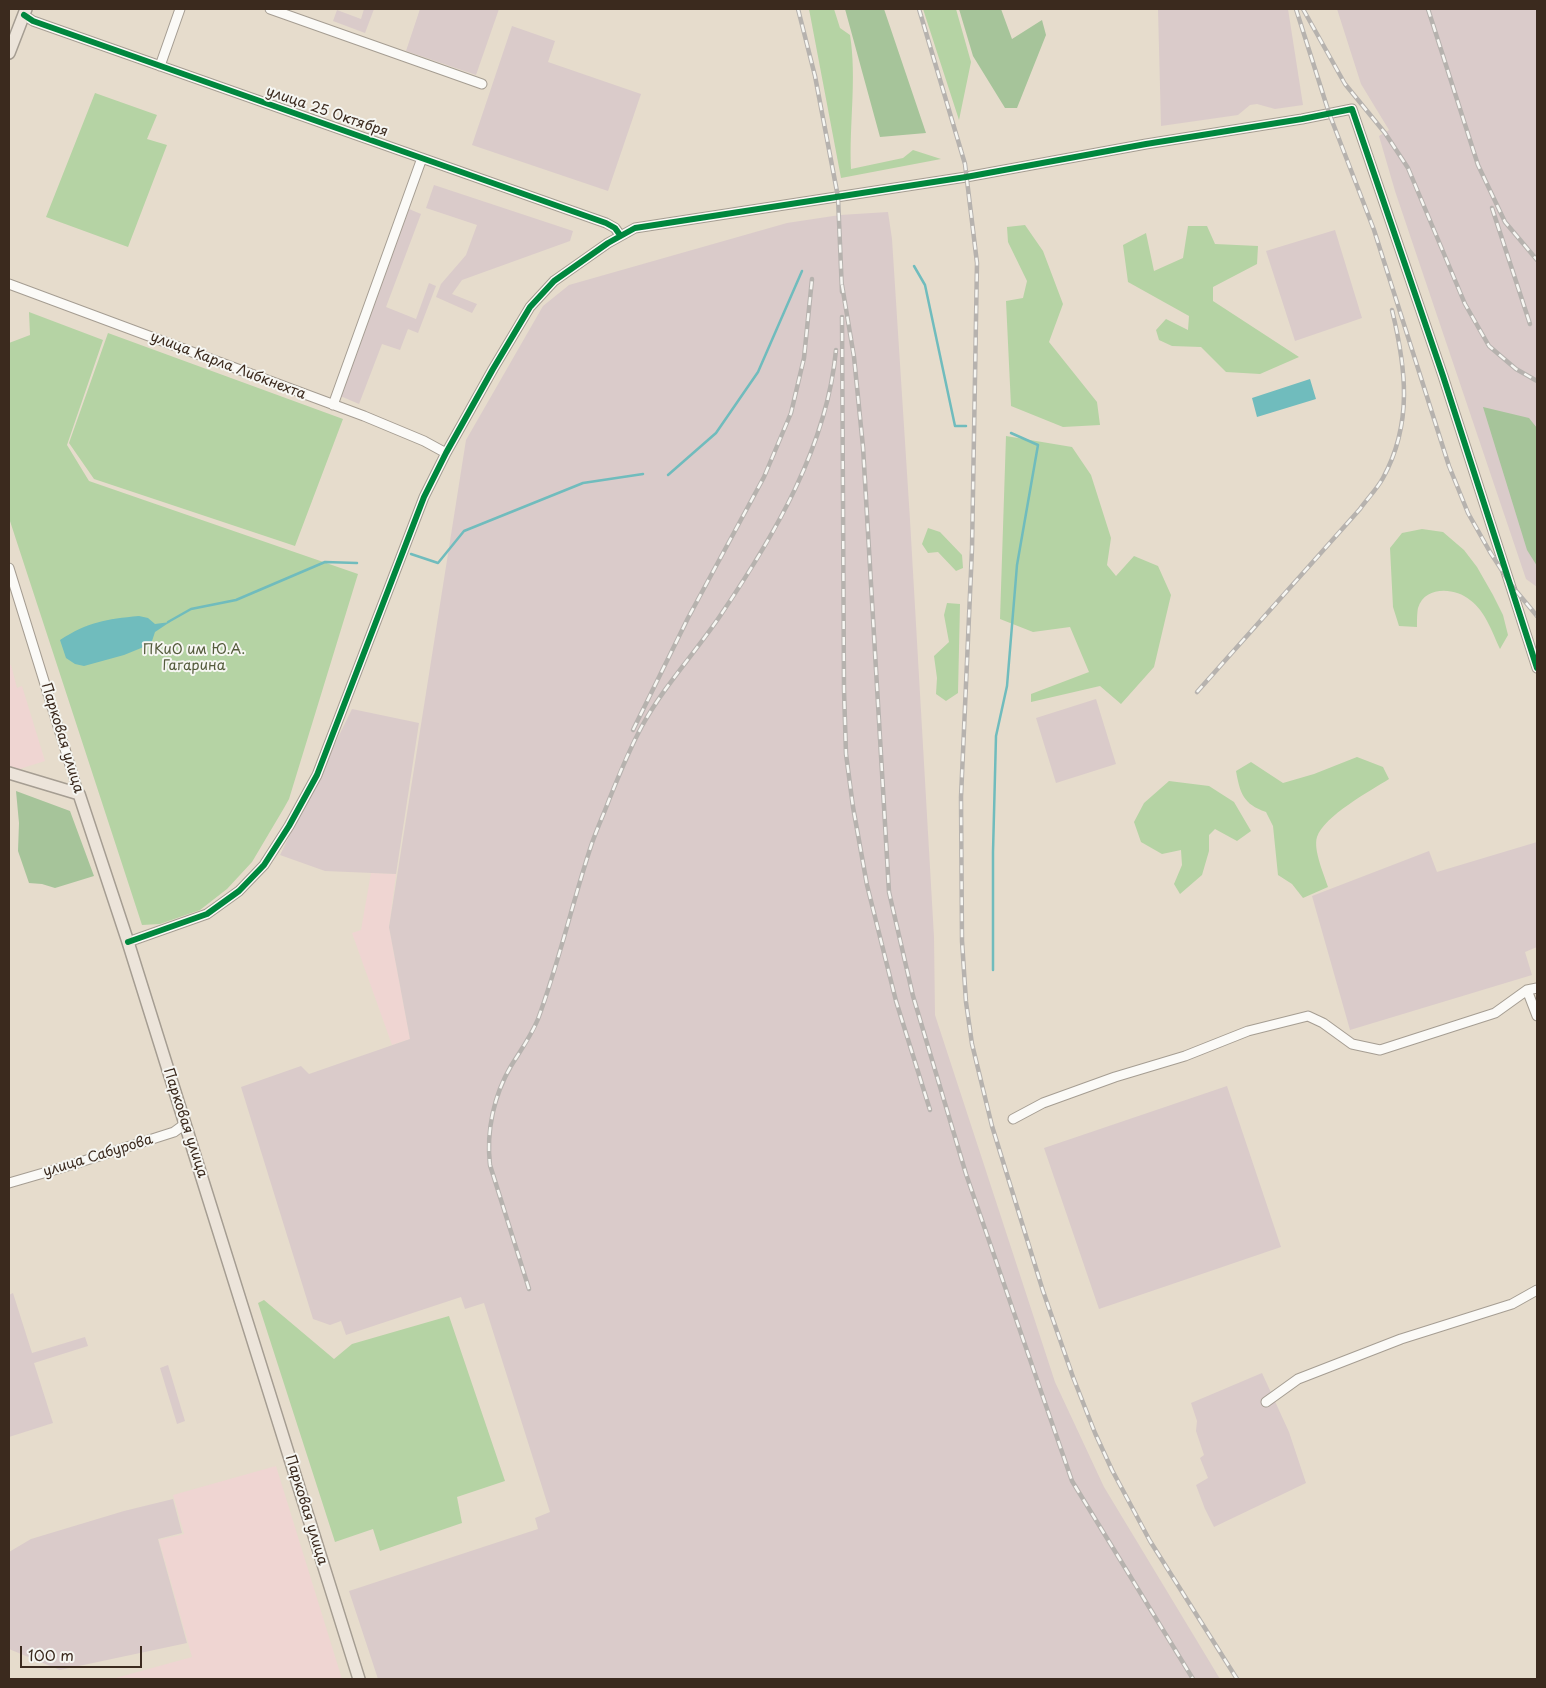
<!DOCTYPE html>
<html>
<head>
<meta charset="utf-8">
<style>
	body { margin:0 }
	#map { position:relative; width:1546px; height:1688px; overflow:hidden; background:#e6dccc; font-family:"Playpen Sans",sans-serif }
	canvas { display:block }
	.frame { position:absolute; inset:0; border:10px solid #3b2a1e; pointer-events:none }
	.scale { position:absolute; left:20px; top:1646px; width:122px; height:22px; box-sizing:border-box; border:2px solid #3b2a1e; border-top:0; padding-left:6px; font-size:15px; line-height:18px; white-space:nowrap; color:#3b2a1e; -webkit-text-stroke:4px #f6f6f2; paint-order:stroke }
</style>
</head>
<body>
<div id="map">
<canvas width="1546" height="1688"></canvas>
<div class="frame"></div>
<div class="scale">100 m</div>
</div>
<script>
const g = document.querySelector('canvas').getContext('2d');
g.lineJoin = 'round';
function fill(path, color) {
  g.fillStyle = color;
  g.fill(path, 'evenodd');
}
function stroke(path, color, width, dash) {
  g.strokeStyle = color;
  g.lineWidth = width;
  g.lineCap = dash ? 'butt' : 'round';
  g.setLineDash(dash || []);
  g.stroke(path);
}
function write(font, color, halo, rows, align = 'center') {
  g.font = font + ' "Playpen Sans",sans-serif';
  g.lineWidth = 4;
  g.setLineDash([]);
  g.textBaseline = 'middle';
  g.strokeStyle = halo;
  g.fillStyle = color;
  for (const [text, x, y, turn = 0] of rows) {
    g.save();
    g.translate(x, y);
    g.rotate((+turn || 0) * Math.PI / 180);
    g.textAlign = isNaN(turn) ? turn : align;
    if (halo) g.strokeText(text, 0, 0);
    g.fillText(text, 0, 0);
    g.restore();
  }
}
fill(new Path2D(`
	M9 665H11L17 688 22 686 45 761 13 771 9 769Z
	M371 873 396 874 389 927 410 1039 392 1045 352 933 361 930Z
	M276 1466 342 1679H112L192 1657 159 1540 184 1534 173 1495Z`), '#efd5d2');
fill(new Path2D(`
	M364 9H374L365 33 333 21 337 10 361 19Z
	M420 9H499L476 75 406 51Z
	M1158 9H1288L1303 105 1275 109 1257 104 1250 105 1238 115 1161 126Z
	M1337 9H1537V587L1526 579 1395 191 1379 136 1389 130 1361 84Z
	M512 26 555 41 548 62 641 94 608 191 472 145Z
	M434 185 573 231 570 241 462 280 452 294 477 304 472 313 436 297 441 284 466 255 477 225 426 208Z
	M409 209 421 214 386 307 416 319 429 283 436 286 418 333 408 329 400 350 382 344 359 404 338 395Z
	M888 212 892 239 910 520 934 937 935 1015 1055 1382 1104 1487 1220 1679H378L349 1591 538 1529 535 1518 550 1512 484 1303 465 1309 461 1297 346 1335 341 1321 330 1325 313 1319 241 1087 301 1066 309 1074 410 1039 389 927 466 440 543 306 569 285 787 223 840 215Z
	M1335 230 1362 318 1295 341 1266 251Z
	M1096 699 1116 764 1056 783 1036 718Z
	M352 709 419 723 396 874 325 871 280 855Z
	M1537 842V947L1525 952 1532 975 1350 1030 1312 896 1429 851 1437 872Z
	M1227 1086 1281 1247 1099 1309 1044 1148Z
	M13 1293 32 1353 85 1337 88 1346 34 1363 53 1423 9 1437V1295Z
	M168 1365 185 1421 177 1424 160 1368Z
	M1262 1373 1289 1432 1306 1483 1214 1527 1205 1509 1196 1485 1208 1478 1200 1458 1204 1455 1196 1431 1197 1421 1191 1403Z
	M173 1499 182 1533 158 1539 187 1643 60 1670 9 1649V1552L31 1539 124 1511Z`), '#dacbca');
fill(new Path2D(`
	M809 9H834L840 28 850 35C857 79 849 124 851 169L903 158 913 150 941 159 841 178Z
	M923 9H956L971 62 959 120Z
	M95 93 157 115 147 139 167 145 128 247 46 217Z
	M1025 225 1043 251 1063 304 1049 342 1097 402 1100 425 1063 427 1011 406 1006 301 1023 298 1027 281 1008 242 1007 227Z
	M1188 226H1207L1215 244 1258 246 1257 264 1213 287V301L1299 357 1260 374 1226 372 1201 347 1172 346 1159 340 1156 330 1166 319 1188 330 1189 316 1128 282 1123 245 1146 233 1154 271 1183 258Z
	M29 312 103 340 67 445 89 481 358 574 289 799 284 808 252 862 227 889 200 910 160 924 142 925 9 518V343L30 335Z
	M108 333 343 419 295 546 94 479 69 443Z
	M1006 436 1072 447 1091 475 1111 538 1107 565 1116 576 1134 556 1158 566 1171 595 1154 667 1121 704 1100 686 1031 702V694L1089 672 1070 627 1033 632 1000 619Z
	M928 528 940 532 962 555 963 568 956 571 938 552 928 553 922 544Z
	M1422 529 1443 532 1464 550 1477 567 1493 595 1503 615 1508 635 1500 649C1492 632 1486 612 1470 600 1456 588 1425 585 1418 608 1417 613 1417 621 1417 627L1399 626 1393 607 1390 548 1402 533Z
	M947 603 960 604 958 693 946 701 936 694 937 678 934 656 949 642 944 615Z
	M1357 757 1383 767 1389 779C1370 791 1324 816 1317 837 1313 850 1324 874 1328 887L1303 898 1292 884 1278 875 1273 826 1266 812C1243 804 1240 793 1236 771L1251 762 1283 783 1314 774Z
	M1169 781 1209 786 1234 802 1251 831 1237 841 1215 829 1209 835V851L1202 875 1180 894 1174 884 1182 865 1181 850 1162 854 1141 842 1134 822 1144 803Z
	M264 1300 334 1359 352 1344 449 1316 505 1481 457 1497 462 1523 380 1551 373 1529 335 1542 258 1303Z`), '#b5d3a4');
fill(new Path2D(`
	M845 9H884L926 133 880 137Z
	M959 9H1001L1012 39 1042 20 1046 35 1017 108H1005L973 56Z
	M1483 407 1529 418 1537 428V566L1527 550Z
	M16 791 70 811 94 876 55 888 42 884 29 883 18 851 19 823Z`), '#a6c49a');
fill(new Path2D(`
	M1310 379 1316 399 1257 417 1252 398Z
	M139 616 148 618 155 624 170 622 155 632 151 644 124 655 84 666 75 664 66 658 60 640C88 622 106 619 139 616Z`), '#70bcbd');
stroke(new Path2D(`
	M914 266 925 285 955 426H966
	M668 475 716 433 758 372 802 271
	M411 554 438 563 464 531 583 483 643 474
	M168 622 191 609 236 600 325 562 357 563
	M993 970V852L996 736 1007 686 1017 565 1038 445 1011 433`), '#70bcbd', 2.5);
const minor = new Path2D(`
	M270 9 482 84
	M24 15 33 21 606 223 615 228 620 235
	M160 66 180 9
	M9 284 364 416 424 441 446 453
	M333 405 422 158
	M9 568 79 794
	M128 942 207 914 239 891 264 865 289 826 317 775 424 497 446 453 493 369 530 307 554 281 608 243 635 228 966 177 1146 144 1302 119 1352 109 1443 376 1537 668
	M1527 990 1537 1016
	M1013 1119 1043 1103 1115 1077 1185 1056 1248 1031 1308 1016 1323 1023 1352 1044 1380 1050 1495 1013 1527 990 1537 988
	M9 1183 71 1165 174 1132 185 1124
	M1266 1402 1298 1379 1401 1339 1512 1304 1537 1290`);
const major = new Path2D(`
	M9 53 26 9
	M9 773 79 794 128 942 359 1679`);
stroke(minor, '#a59d92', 11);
stroke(major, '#a59d92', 14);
stroke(minor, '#fbfaf7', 9);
stroke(major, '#ece4da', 11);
const rail = new Path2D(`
	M798 9 815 76 838 197 842 292
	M919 9 965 164 977 263 972 549 961 797 962 941 966 1002 972 1044 992 1126 1043 1291 1073 1377 1095 1433 1112 1470 1150 1541 1237 1679
	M1296 9 1329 113 1374 230 1449 466 1468 513 1490 552 1512 586 1537 616
	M1303 9 1345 84 1385 133 1408 168 1465 304 1489 346 1516 369 1537 381
	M1428 9 1478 165 1505 222 1537 260
	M1492 208 1530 324
	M842 285 854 357 863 447 889 892 913 996 966 1174 1072 1481 1193 1679
	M842 317 844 690 846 754 853 807 867 885 896 1001 930 1110
	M1197 692 1360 509C1367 499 1377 489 1383 478 1413 423 1406 368 1392 310
	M633 730 688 618 764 477 791 413 804 358 812 279
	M529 1289 490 1165C486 1131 494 1095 511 1066 521 1050 531 1036 538 1019 559 962 572 904 591 846 596 831 603 816 609 800 619 775 629 750 642 726 664 686 695 653 720 616 774 536 827 447 836 350`);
stroke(rail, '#b6b2ae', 4.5);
stroke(rail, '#f6f6f2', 2.5, [8]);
stroke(new Path2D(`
	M24 15 33 21 606 223 615 228 620 235
	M128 942 207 914 239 891 264 865 289 826 317 775 424 497 446 453 493 369 530 307 554 281 608 243 635 228 966 177 1146 144 1302 119 1352 109 1443 376 1537 668`), '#00873e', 6);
write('14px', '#3b2a1e', '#f6f6f2', [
	["улица 25 Октября",327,112,19],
	["улица Карла Либкнехта",228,366,21],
	["Парковая улица",62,738,73],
	["Парковая улица",185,1123,72],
	["улица Сабурова",98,1156,-17],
	["Парковая улица",306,1510,73]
]);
write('14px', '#545b3c', '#f6f6f2', [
	["ПКиО им Ю.А.",194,650],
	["Гагарина",194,666]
]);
</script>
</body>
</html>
